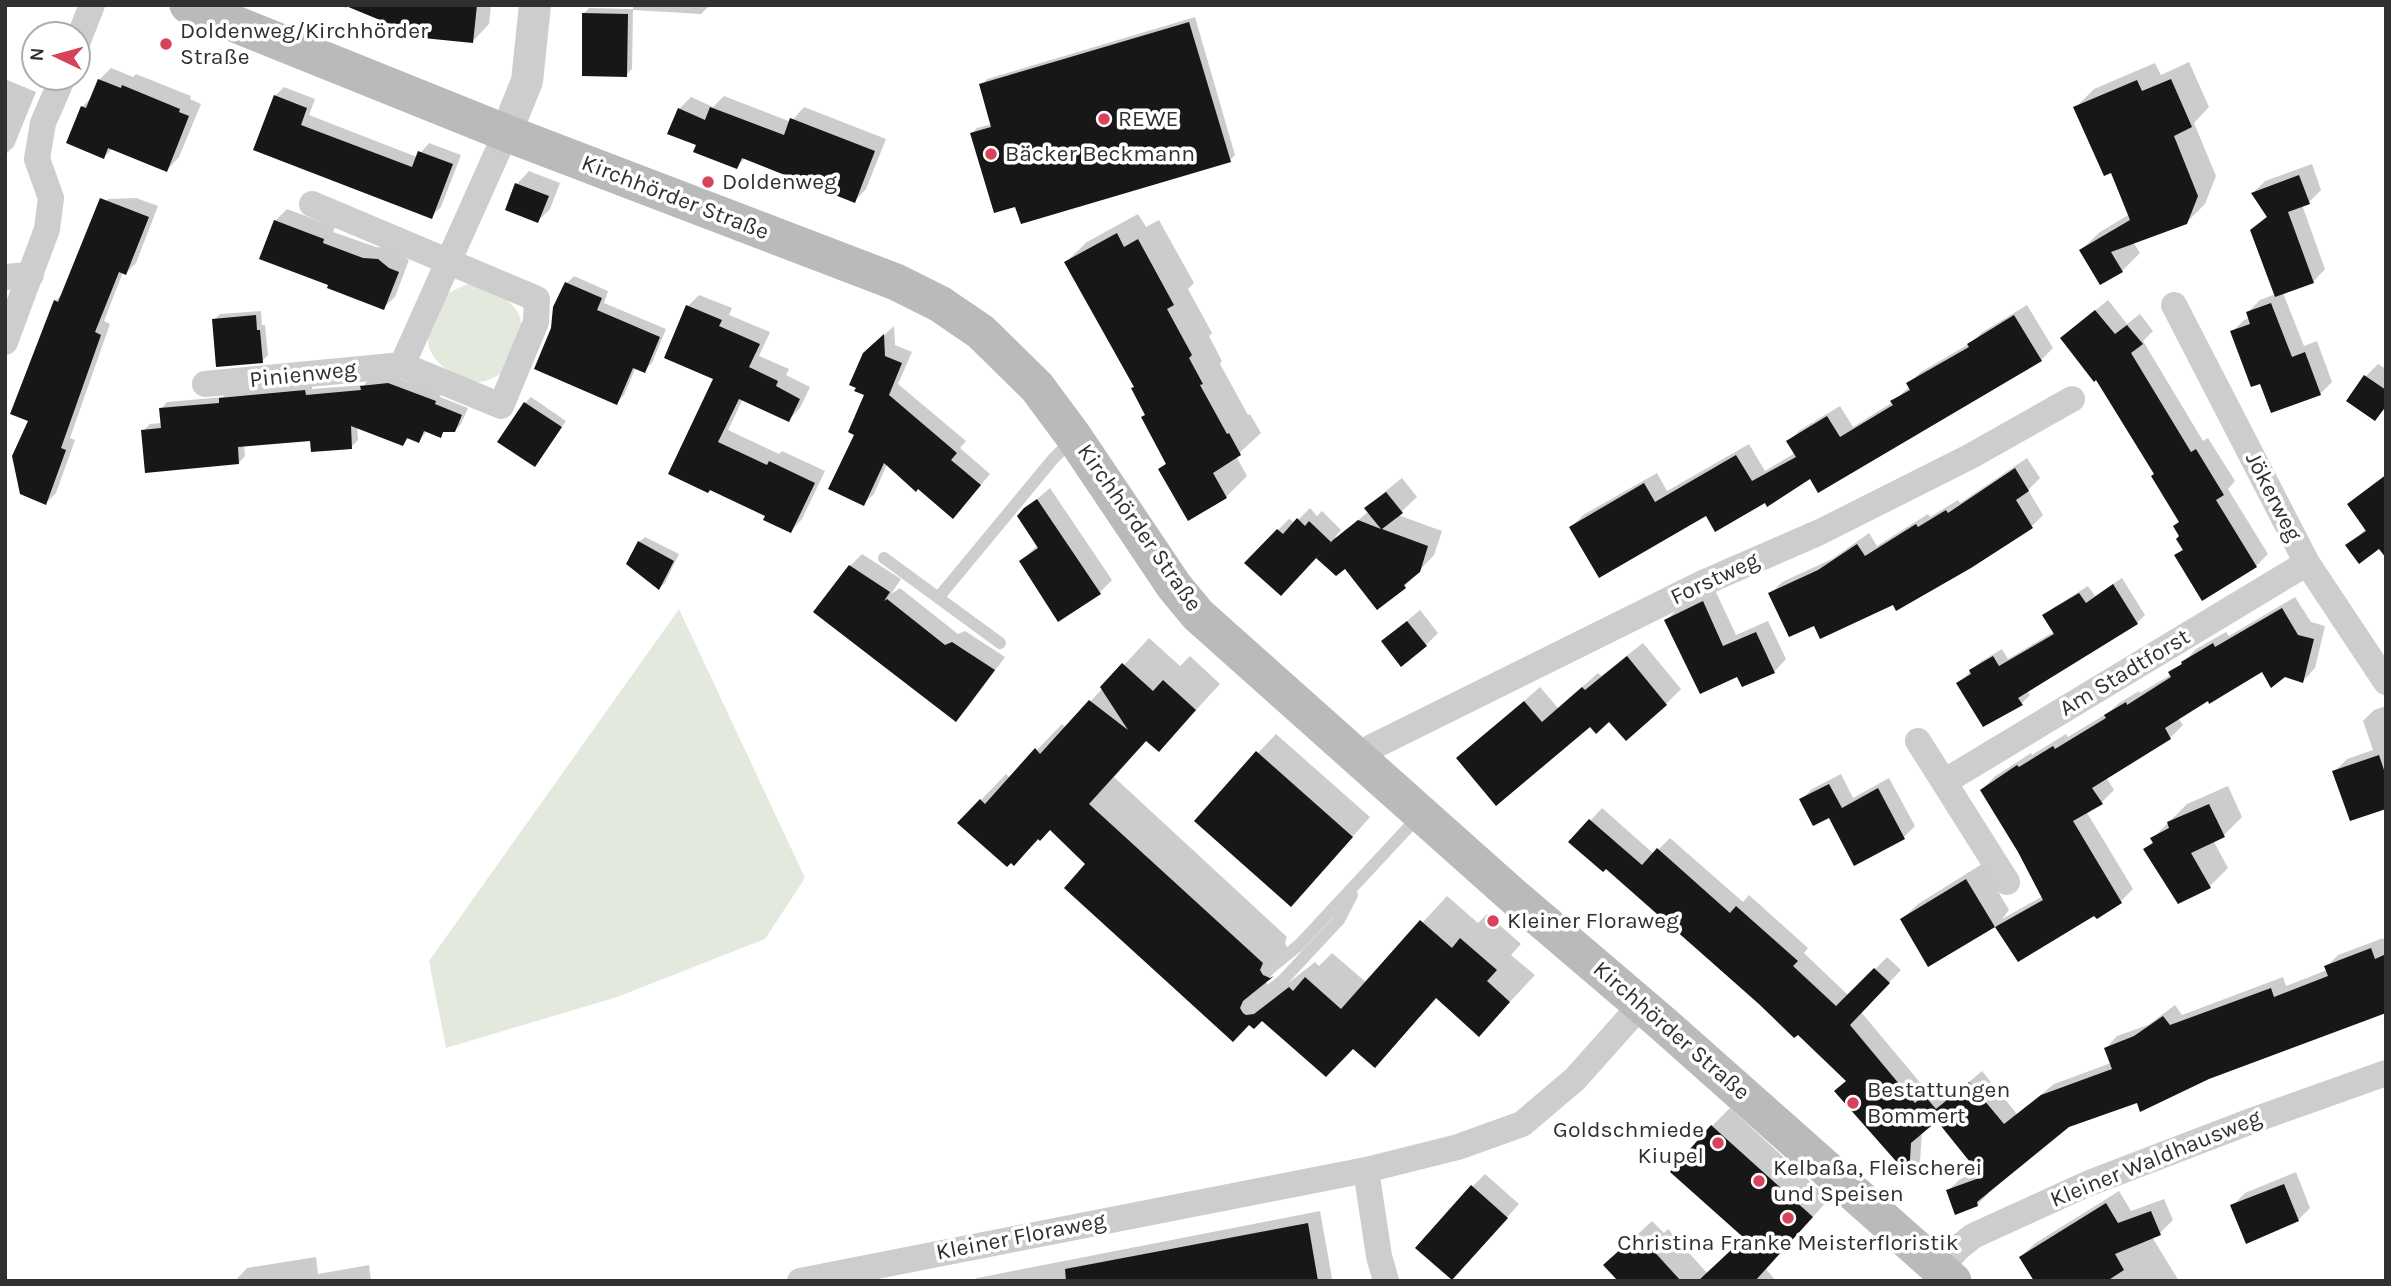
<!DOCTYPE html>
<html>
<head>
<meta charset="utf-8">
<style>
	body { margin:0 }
	#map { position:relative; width:2391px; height:1286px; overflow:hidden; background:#fff; font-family:Karla,sans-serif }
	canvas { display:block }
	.frame { position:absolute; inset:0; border:7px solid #303030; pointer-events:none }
	.north { position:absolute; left:21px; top:21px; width:70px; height:70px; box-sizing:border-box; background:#fff; border:2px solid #acacac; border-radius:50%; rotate:275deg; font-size:19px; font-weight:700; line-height:28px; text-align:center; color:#303030 }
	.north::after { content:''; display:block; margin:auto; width:24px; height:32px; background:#d6435a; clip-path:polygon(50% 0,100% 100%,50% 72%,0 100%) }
</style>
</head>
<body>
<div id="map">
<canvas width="2391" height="1286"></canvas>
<div class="frame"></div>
<div class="north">N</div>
</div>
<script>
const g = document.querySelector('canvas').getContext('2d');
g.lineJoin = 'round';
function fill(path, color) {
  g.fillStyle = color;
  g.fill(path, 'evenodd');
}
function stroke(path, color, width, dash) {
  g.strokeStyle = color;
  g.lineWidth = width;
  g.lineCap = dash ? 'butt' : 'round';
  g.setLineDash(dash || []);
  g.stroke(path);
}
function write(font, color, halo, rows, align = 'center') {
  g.font = font + ' Karla,sans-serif';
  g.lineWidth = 7;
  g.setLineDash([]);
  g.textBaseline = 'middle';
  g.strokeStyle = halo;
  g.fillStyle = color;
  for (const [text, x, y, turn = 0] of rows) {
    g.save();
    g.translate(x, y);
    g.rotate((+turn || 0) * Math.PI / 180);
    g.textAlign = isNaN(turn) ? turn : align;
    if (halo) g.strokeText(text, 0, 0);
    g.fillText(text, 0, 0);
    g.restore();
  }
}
fill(new Path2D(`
	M467 284C488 288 525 302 521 329 520 341 506 363 500 374 494 378 487 381 480 382 460 383 428 362 428 340 428 325 440 307 446 294Z
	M679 609 805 878 765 939 617 997 446 1048 429 961Z`), '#e4e9dd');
fill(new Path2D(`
	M339 5H491L489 24 473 41 406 29 349 5 346 8Z
	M633 5H710L701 14 633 10 632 69 626 75 583 14 589 8 633 9Z
	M1195 17 1235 155 1230 160 1017 205 971 134 977 128 992 124 981 85 987 79Z
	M2189 62 2209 107 2194 123 2216 176 2205 204 2186 223 2133 242 2140 253 2122 271 2081 250 2100 232 2130 214 2112 170 2076 107 2094 89 2155 63 2161 75Z
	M111 68 133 77 136 74 191 96 190 99 201 104 179 157 167 170 113 148 104 157 82 107 92 97 99 80Z
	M5 79 36 92 14 146 5 155Z
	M284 87 315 99 309 115 417 157 429 143 461 155 441 207 431 217 255 149 275 96Z
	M724 96 791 122 804 107 886 139 866 189 855 201 746 157 737 167 679 109 691 97 713 107Z
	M2312 164 2321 190 2309 202 2302 205 2325 269 2313 282 2283 293 2304 346 2317 341 2332 382 2320 394 2261 382 2232 332 2244 320 2250 318 2248 312 2260 300 2276 294 2252 230 2268 215 2253 193 2265 181Z
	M529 171 560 183 550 209 538 221 508 209 517 184Z
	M136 198 158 206 136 263 126 273 123 272 104 321 110 324 70 438 75 440 56 493 46 503 30 420 55 301 63 293 90 224 97 210 108 199Z
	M287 209 335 227 333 232 376 247 390 248 409 260 395 297 383 308 330 284 275 221Z
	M1138 214 1146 227 1159 220 1194 283 1188 289 1212 333 1209 336 1222 361 1220 364 1248 415 1250 414 1261 433 1236 456 1247 476 1226 497 1161 469 1167 462 1143 417 1146 414 1136 386 1066 262 1087 242Z
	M574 276 608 291 604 303 666 329 652 363 644 371 636 367 624 395 617 403 552 329 567 283Z
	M699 295 732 308 729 315 770 332 759 356 789 369 786 375 810 387 800 408 789 420 743 399 728 430 779 454 782 451 825 471 802 519 791 531 767 515 710 488 715 378 688 306Z
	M2108 300 2127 324 2140 314 2153 331 2143 341 2203 441 2208 438 2235 481 2228 489 2268 554 2256 566 2176 556 2184 548 2180 521 2155 474 2097 378 2062 338Z
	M2027 305 2053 348 2041 360 1765 501 1707 513 1571 527 1583 515 1657 473 1667 491 1749 444 1765 471 1795 453 1788 442 1800 430 1840 406 1853 427 1893 402 1910 386 1908 384 1921 372 1974 341 1981 333Z
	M261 311 262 325H265L268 355 262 361 214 320 220 314Z
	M894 326 895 345 912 352 898 384 966 441 960 448 990 474 963 506 887 464 874 494 863 504 856 434 866 394 864 354Z
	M2378 364 2386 369V408L2375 419 2349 400 2366 376Z
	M396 377 441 394 440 397 468 408 461 424 454 431 446 430 440 436 427 431 419 441 409 438 403 444 357 426 358 440 351 447 312 439 244 445 245 456 239 463 143 431 150 424 162 423 161 409 167 402 223 397 228 392 312 384V389L364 385 369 379Z
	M531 397 566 421 535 465 525 403Z
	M2027 458 2040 478 2028 490 2043 515 2032 526 1893 603 1815 623 1770 594 1782 582 1832 559 1869 533 1877 546 1928 514 1930 517 1958 500 1960 503Z
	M2386 474V543L2348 545 2367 528 2349 504Z
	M1402 478 1417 497 1398 515 1442 531 1434 555 1405 586 1316 556 1292 583 1278 530 1289 519 1295 523 1310 508 1317 516 1322 511 1341 530 1335 537 1337 539 1369 511 1366 509 1382 494Z
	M1050 488 1112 580 1100 592 1021 561 1038 545 1025 509Z
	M645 537 679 554 665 583 659 588 639 542Z
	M862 554 901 579 891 594 900 588 958 634 965 631 1005 657 968 707 956 719 816 612 850 566Z
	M2122 578 2145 615 2137 623 2027 691 2030 695 2022 703 1959 683 1980 662 2002 649 2008 659 2055 631 2044 616 2053 608 2088 586 2095 596Z
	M1715 590 1736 635 1768 621 1786 659 1774 672 1738 675 1666 620 1679 608Z
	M2295 597 2311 622 2325 626 2315 668 2303 681 2262 670 2208 699 2178 718 2183 725 2170 738 2106 777 2114 790 2101 803 2086 811 2133 889 2121 901 2095 914 2018 960 1995 925 1929 965 1902 919 1918 904 1982 864 2009 910 2002 919 2043 896 2020 851 1982 790 1994 777 2031 753 2032 755 2066 734 2068 737 2109 712 2119 703 2139 691 2140 693 2172 674 2196 649 2226 632 2229 636Z
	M1420 610 1438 633 1426 645 1383 641Z
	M1149 638 1180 666 1190 656 1220 684 1159 750 1147 740 1114 777 1287 937 1285 943 1288 950 1295 952 1266 981 1268 987 1281 989 1315 962 1319 966 1332 953 1367 983 1447 896 1478 923 1487 914 1521 944 1511 955 1535 975 1479 1035 1437 998 1375 1065 1354 1047 1262 1019 1250 1023 1051 828 1014 863 981 800 1006 774 1010 778 1062 724 1066 728Z
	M1643 643 1681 689 1666 704 1459 758 1540 687 1558 708 1598 673 1601 676Z
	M2386 706V807L2334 772 2347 759 2373 750 2363 721 2374 710Z
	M1276 734 1370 817 1309 886 1258 753Z
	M1841 774 1853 798 1889 778 1915 826 1904 837 1829 816 1801 800 1812 789Z
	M2228 786 2242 817 2224 835 2213 840 2228 868 2210 886 2146 849 2154 841 2152 839 2187 804Z
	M1602 808 1654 854 1670 838 1743 902 1749 895 1808 948 1804 953 1849 996 1887 957 1901 970 1861 1012 1928 1092 1937 1085 1949 1099 1982 1071 2017 1114 2054 1084 2111 1063 2106 1048 2117 1036 2148 1025 2175 1005 2182 1015 2283 977 2286 986 2327 970 2326 967 2338 955 2383 938 2386 945V1011L2068 1125 1988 1190 1989 1193 1977 1205 1948 1191 1960 1179 1980 1171 1937 1119 1922 1132 1920 1162 1909 1173 1848 1080 1798 1032 1794 1036 1606 867 1571 842Z
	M1730 1108 1829 1199 1766 1269 1776 1281H1647L1623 1248 1652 1221 1664 1233 1668 1229 1707 1273 1745 1238 1712 1126Z
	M2296 1172 2310 1208 2298 1220 2232 1206 2245 1193Z
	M1485 1174 1519 1204 1464 1266 1473 1186Z
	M2119 1191 2131 1211 2164 1199 2173 1220 2160 1233 2152 1237 2179 1281H2058L2021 1257 2034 1244Z
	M1320 1211 1332 1278 1329 1281H974L977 1278Z
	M316 1257 318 1274 369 1265 371 1281H235L247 1268Z`), '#0003');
fill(new Path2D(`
	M477 5 473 43 403 36 404 30 346 6Z
	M582 13 628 14 627 77 582 76Z
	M1189 22 1231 162 1021 224 1015 207 994 213 970 133 991 127 979 84Z
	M98 79 121 88 122 85 180 109 179 112 189 116 167 172 108 148 104 159 66 143 81 106 86 108Z
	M2171 79 2192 127 2174 136 2198 196 2187 224 2111 252 2123 272 2100 285 2079 250 2130 220 2111 173 2104 176 2073 107 2137 80 2142 91Z
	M274 95 307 108 301 125 412 167 418 151 453 164 432 219 253 150Z
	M710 107 784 135 790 118 875 151 855 203 742 158 737 169 693 152 696 145 667 134 678 108 705 120Z
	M2299 175 2310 204 2288 212 2314 283 2275 297 2250 230 2267 217 2251 193Z
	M515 183 549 196 538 223 505 210Z
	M100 198 149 217 126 275 119 272 95 332 101 335 61 448 66 450 46 505 20 494 12 456 28 421 10 414 54 300 58 302Z
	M274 220 324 239 323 243 363 258 378 259 389 268 399 272 384 310 327 288 328 285 259 259Z
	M1117 233 1124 247 1138 239 1174 305 1167 309 1192 355 1189 358 1203 384 1200 385 1227 434 1229 433 1241 455 1213 473 1227 498 1188 521 1158 469 1166 464 1141 417 1145 415 1131 388 1134 387 1064 262Z
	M565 282 602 298 597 310 660 337 645 373 633 368 617 405 534 369 551 328 553 307Z
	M2271 303 2292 357 2305 352 2321 395 2271 413 2260 384 2251 387 2230 331 2250 324 2246 312Z
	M686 305 722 320 719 326 760 344 749 367 778 381 776 386 800 399 789 422 739 399 718 442 767 465 769 461 815 483 791 533 763 520 765 516 710 490 708 493 668 474 713 379 664 358Z
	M2095 310 2115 334 2127 325 2143 344 2131 353 2191 452 2196 449 2224 495 2216 500 2257 567 2202 601 2174 555 2183 550 2176 539 2179 536 2173 526 2179 522 2151 476 2154 474 2096 380 2094 382 2060 338Z
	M256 315 257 330H260L263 363 216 367 212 319Z
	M2014 315 2042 361 1818 493 1810 479 1767 507 1765 503 1715 532 1706 516 1599 578 1569 527 1644 483 1655 502 1736 455 1752 481 1796 457 1786 441 1827 416 1840 437 1893 405 1890 401 1910 390 1906 383 1969 347 1967 344Z
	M884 334 885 356 902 363 889 395 957 453 951 460 981 485 953 519 918 489 916 492 884 463 864 506 828 489 854 435 848 432 864 395 854 391 856 388 849 385 863 353Z
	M2364 375 2386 390V406L2375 421 2346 401Z
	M388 383 436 401 435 404 462 415 455 432H443L441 438 424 431 419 443 407 438 403 446 351 426 352 449 311 452 310 441 238 447 239 464 145 473 141 430 161 428 159 408 219 403V398L305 390 306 395 361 390 360 386Z
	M524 402 562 427 535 467 497 442Z
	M2015 468 2029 491 2016 500 2033 528 1971 568 1896 611 1893 605 1820 639 1814 626 1789 637 1768 593 1818 570 1857 544 1865 556 1916 524 1918 527 1946 510 1948 513Z
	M2386 475V558L2379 549 2359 564 2345 545 2366 531 2347 504Z
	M1386 492 1403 513 1382 529 1428 546 1420 572 1404 585 1406 588 1377 610 1345 569 1336 576 1316 558 1333 540 1358 520 1381 529 1364 508Z
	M1037 499 1101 594 1058 622 1019 561 1038 548 1017 516 1024 508Z
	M1297 518 1305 526 1309 521 1331 542 1281 596 1244 563 1277 529 1283 534Z
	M638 541 674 561 659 590 626 564Z
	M849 565 890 592 884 601 887 599 945 645 952 642 995 670 956 722 813 612Z
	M2113 584 2138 624 2018 698 2023 705 1983 727 1956 683 1971 674 1969 670 1993 656 1999 666 2054 634 2042 615 2079 593 2086 603Z
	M1703 601 1723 646 1756 632 1775 673 1742 687 1737 677 1700 694 1664 620Z
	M2282 608 2298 635 2314 639 2303 683 2285 677 2271 688 2262 672 2209 704 2208 701 2165 728 2171 739 2092 788 2103 804 2073 821 2122 903 2097 919 2094 916 2018 962 1995 927 2043 900 2018 852 1980 790 2017 765 2019 767 2053 746 2055 749 2106 718 2104 715 2126 702 2127 705 2171 677 2168 672 2182 664 2181 662 2213 643 2215 647Z
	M1407 621 1427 646 1401 667 1381 641Z
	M1627 656 1667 705 1626 741 1609 722 1596 734 1590 727 1496 806 1456 758 1524 701 1542 722 1582 687 1585 690Z
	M1122 663 1153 691 1163 680 1196 710 1159 752 1146 741 1089 804 1263 963 1260 970 1263 975 1270 978 1274 976 1243 1001 1240 1008 1243 1013 1246 1015 1254 1014 1289 987 1293 991 1305 977 1341 1009 1420 920 1452 948 1460 938 1497 970 1487 981 1510 1002 1479 1037 1436 998 1375 1068 1353 1049 1326 1077 1262 1021 1254 1029 1249 1025 1233 1042 1064 888 1085 864 1050 830 1040 841 1038 839 1014 866 1011 863 1007 867 957 823 980 799 985 804 1035 748 1040 754 1089 700 1128 730 1100 687Z
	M1256 751 1353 837 1291 907 1194 821Z
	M2379 755 2386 776V809L2350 821 2332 771Z
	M1829 784 1842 808 1878 788 1905 839 1854 866 1829 818 1813 826 1799 799Z
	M2209 804 2225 837 2191 853 2211 888 2178 904 2143 849 2153 843 2150 838 2169 828 2167 822Z
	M1589 819 1642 865 1657 848 1730 913 1736 906 1798 961 1793 966 1836 1006 1874 968 1890 983 1850 1025 1915 1103 1924 1095 1936 1109 1969 1082 2004 1124 2041 1095 2112 1069 2104 1048 2134 1036 2163 1016 2170 1025 2271 988 2274 997 2328 976 2324 966 2371 948 2375 959 2386 954V1013L2209 1079 2140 1112 2137 1103 2069 1127 1977 1202 1978 1206 1955 1215 1946 1190 1982 1177 1937 1121 1911 1143 1909 1176 1834 1091 1846 1081 1798 1035 1794 1038 1759 1004 1606 869 1603 872 1568 842Z
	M1966 879 1995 927 1928 967 1900 919Z
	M1711 1125 1813 1217 1755 1281H1698L1744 1238 1670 1172Z
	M2284 1184 2299 1221 2246 1244 2230 1205Z
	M1471 1185 1508 1218 1452 1280 1415 1248Z
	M2106 1203 2118 1223 2151 1211 2161 1235 2115 1254 2124 1270 2107 1281H2034L2019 1257Z
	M1308 1223 1318 1281H1066L1065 1269Z
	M1633 1238 1645 1249 1649 1246 1681 1281H1618L1603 1265Z`), '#171717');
stroke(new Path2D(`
	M884 558 1000 643
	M938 598 1053 459 1072 440
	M1269 969 1299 945 1419 816
	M1249 1007 1282 981 1339 920 1352 895`), '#cdcdcd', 12);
stroke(new Path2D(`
	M77 43 92 5
	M312 204 537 299 536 322 501 406 402 365
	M5 277 31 275
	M2174 305 2307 563 2386 682
	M5 342 47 229 51 198 37 159 43 123 63 77
	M205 384 402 365 506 133
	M1918 741 1944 782
	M1356 755 1703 583 1820 532 1971 456 2072 399
	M2007 882 1944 782 2307 563
	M1366 1170 1379 1256 1386 1281
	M1940 1269 1958 1248 1973 1236 2087 1184 2254 1120 2386 1073
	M800 1281 1366 1170 1458 1147 1522 1124 1575 1079 1641 1005`), '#cdcdcd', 26);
stroke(new Path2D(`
	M506 133 527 81 535 5`), '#cdcdcd', 32);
stroke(new Path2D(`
	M188 5 506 133 896 282 940 304 981 332 1037 387 1074 437 1174 586 1198 615 1512 895 1661 1022 1953 1281`), '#bababa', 37);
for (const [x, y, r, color] of [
	[166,44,7,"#d6435a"],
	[1104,119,7,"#d6435a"],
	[991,154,7,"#d6435a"],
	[708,182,7,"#d6435a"],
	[1493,921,7,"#d6435a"],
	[1853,1103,7,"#d6435a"],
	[1718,1143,7,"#d6435a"],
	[1759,1181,7,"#d6435a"],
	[1788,1218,7,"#d6435a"]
]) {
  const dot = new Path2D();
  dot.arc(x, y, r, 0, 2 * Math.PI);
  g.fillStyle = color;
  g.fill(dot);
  stroke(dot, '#fff', 2.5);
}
write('23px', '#303030', '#fff', [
	["Doldenweg/Kirchhörder",180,31],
	["Straße",180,57],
	["REWE",1118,119],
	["Bäcker Beckmann",1005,154],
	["Doldenweg",722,182],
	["Kleiner Floraweg",1507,921],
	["Bestattungen",1867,1090],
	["Bommert",1867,1116],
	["Goldschmiede",1704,1130,"right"],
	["Kiupel",1704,1156,"right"],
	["Kelbaßa, Fleischerei",1773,1168],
	["und Speisen",1773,1194],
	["Christina Franke Meisterfloristik",1788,1243,"center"]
], 'left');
write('23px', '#303030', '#fff', [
	["Kirchhörder Straße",675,198,21],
	["Pinienweg",303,375,-6],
	["Jökerweg",2273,497,63],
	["Kirchhörder Straße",1139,528,55],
	["Forstweg",1715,579,-25],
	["Am Stadtforst",2125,673,-31],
	["Kirchhörder Straße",1671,1031,41],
	["Kleiner Waldhausweg",2156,1159,-22],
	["Kleiner Floraweg",1021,1237,-11]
]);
</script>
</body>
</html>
